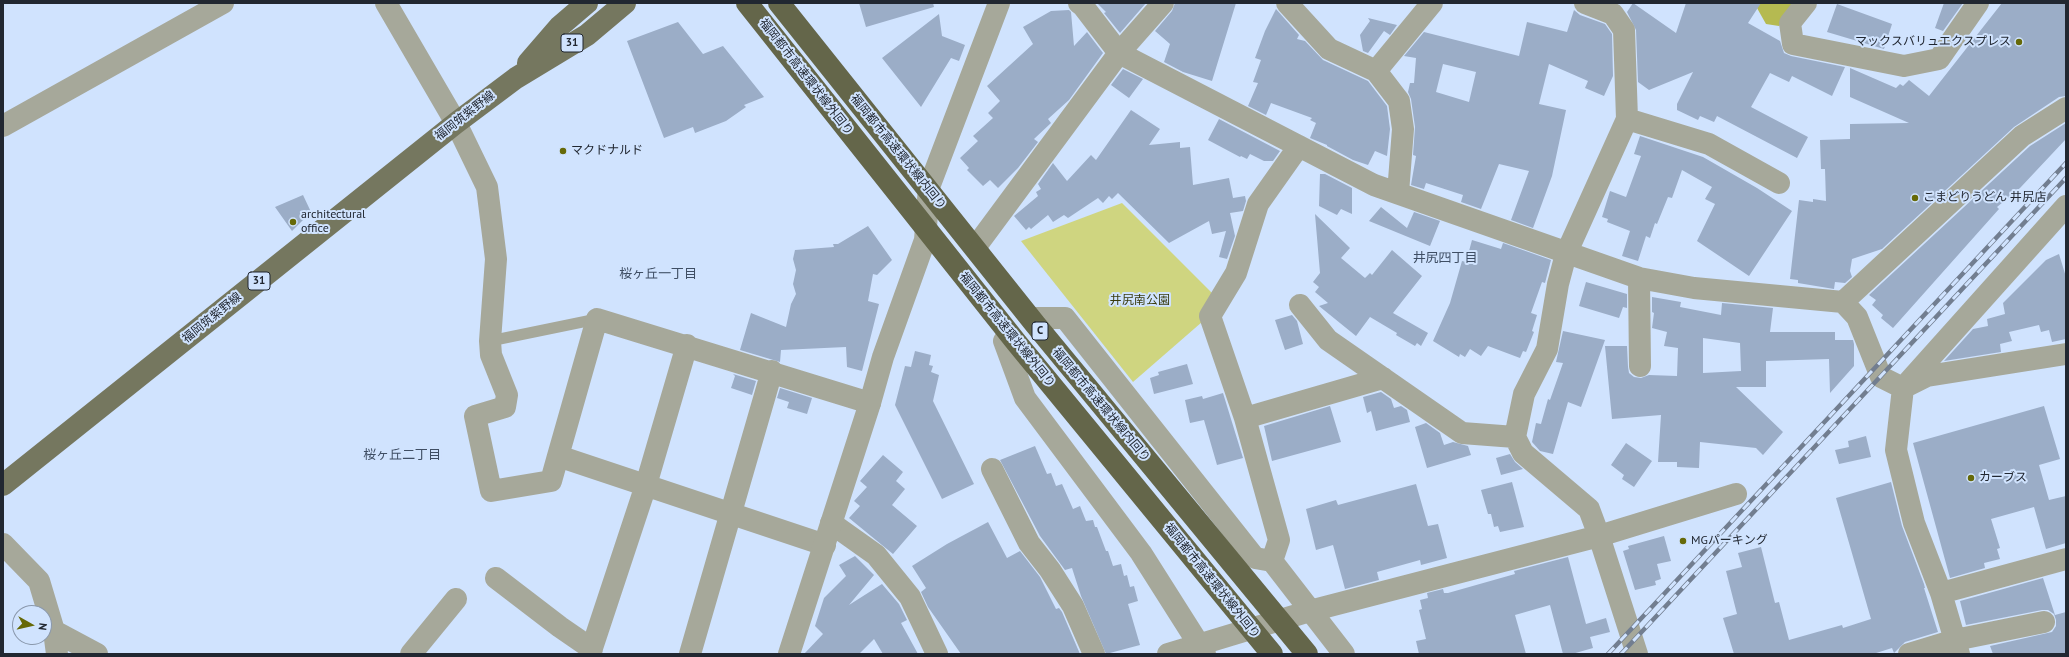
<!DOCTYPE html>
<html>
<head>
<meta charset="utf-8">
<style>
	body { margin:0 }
	#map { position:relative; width:2069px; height:657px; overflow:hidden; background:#d0e3fe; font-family:"PT Sans",sans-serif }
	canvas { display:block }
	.frame { position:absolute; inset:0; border:4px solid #212731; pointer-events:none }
	.north { position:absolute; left:12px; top:605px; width:40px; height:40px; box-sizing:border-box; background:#d0e3fe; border:1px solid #8a98ac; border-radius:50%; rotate:98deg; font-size:11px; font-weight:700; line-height:16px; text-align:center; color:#212731 }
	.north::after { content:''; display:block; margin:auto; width:14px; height:18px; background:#666908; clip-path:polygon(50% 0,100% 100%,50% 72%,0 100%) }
</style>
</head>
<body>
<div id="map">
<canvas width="2069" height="657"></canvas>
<div class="frame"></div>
<div class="north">N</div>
</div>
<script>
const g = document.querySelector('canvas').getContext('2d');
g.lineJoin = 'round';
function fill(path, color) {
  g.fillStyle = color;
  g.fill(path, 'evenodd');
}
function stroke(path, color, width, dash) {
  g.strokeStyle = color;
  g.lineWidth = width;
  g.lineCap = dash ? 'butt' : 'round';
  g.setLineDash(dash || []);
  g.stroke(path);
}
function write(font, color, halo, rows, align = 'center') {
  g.font = font + ' "PT Sans","Noto Sans JP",sans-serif';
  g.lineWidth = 4;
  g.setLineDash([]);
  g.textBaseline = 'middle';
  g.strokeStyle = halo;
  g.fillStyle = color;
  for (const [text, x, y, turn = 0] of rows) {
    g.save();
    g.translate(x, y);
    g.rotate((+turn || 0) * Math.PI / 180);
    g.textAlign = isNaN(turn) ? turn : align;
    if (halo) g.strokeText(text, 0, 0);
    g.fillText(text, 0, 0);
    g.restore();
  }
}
fill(new Path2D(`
	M1122 203 1213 294 1202 322 1133 382 1021 241Z`), '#cfd580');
fill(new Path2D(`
	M1757 3H1799L1794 12 1779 26 1766 24 1757 8Z`), '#b5ba51');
fill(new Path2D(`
	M859 3H933L934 7 866 27Z
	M1097 3H1146L1120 33 1104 13 1106 12Z
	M1175 3H1236L1212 81 1183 72 1164 62 1170 44 1155 31 1172 11Z
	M1633 3 1676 33 1686 3H1761L1748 23 1780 41 1784 53 1791 56 1845 67 1832 96 1792 76 1789 82 1770 73 1751 107 1808 137 1797 158 1717 116 1714 122 1700 116 1698 120 1677 110V104L1693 72 1649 90 1638 82 1636 30 1627 12Z
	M1944 3H1963L1943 31 1935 28Z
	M2002 3H2066V96L2059 97 2014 127 1882 249 1852 259 1850 271 1852 277 1845 283 1835 282 1834 289 1798 283V280L1790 279 1799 200 1813 202V199L1826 201 1825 169H1821L1820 140 1850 139V124L1909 123 1850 97V68L1896 88 1900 84 1903 86 1909 80 1929 96Z
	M1837 4 1892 24 1884 49 1827 32Z
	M1276 9 1299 35 1297 39 1305 41 1323 60 1368 81 1387 106 1390 129 1387 156 1375 151 1368 165 1353 160 1327 146V145L1310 138 1316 123 1310 120 1312 118 1271 103 1266 115 1248 106 1258 83 1253 82 1261 60 1255 58 1265 31Z
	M1069 10 1071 12 1074 46 1087 32 1103 53 1069 100 1048 119 1051 123 1034 139 1038 142 1018 168 998 188 990 180 983 186 967 170 969 168 960 158 978 141 973 136 993 118 988 113 1000 101 987 86 1033 44 1023 27 1051 11Z
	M1574 10 1580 15 1605 24 1612 34 1613 76 1604 96 1585 88 1588 81 1549 64 1539 104 1566 110 1552 176 1533 228 1511 220 1529 171 1499 164 1481 209 1461 202 1463 195 1426 183 1424 189 1411 185 1416 156 1413 155 1415 127 1411 99 1408 92 1410 83H1414L1416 58 1404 56 1424 32 1519 56 1527 22 1567 32ZM1443 64 1476 72 1469 102 1436 92Z
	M939 14 942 36 965 45 959 61 951 58 921 107 882 58Z
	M1368 18 1397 25 1390 35 1384 31 1368 53 1363 51 1360 35 1370 21Z
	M678 22 703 54 723 46 764 97 744 105 746 107 726 121 695 133 693 127 664 138 627 41Z
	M1123 69 1143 79 1129 98 1111 85Z
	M1131 110 1160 129 1149 145 1180 142V148L1190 147 1193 185 1229 178 1233 198 1245 196 1246 201 1243 211 1230 213 1235 236 1227 259 1219 257 1226 231 1212 234 1209 221 1169 243 1118 193 1112 199 1109 196 1103 203 1098 198 1068 218 1064 215 1053 222 1048 215 1031 229 1029 227 1026 230 1014 216 1038 196 1036 192 1041 189 1038 184 1053 163 1067 181 1091 155 1096 160Z
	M1219 119 1280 151 1273 161H1264L1250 154 1247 159 1241 156 1240 157 1208 140Z
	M2066 123V139L2020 188 1997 207 1999 209 1893 328 1881 318 1883 315 1872 305 1876 300 1869 295 2030 146Z
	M1640 136 1703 157 1757 188 1792 211 1749 276 1697 241 1715 204 1705 199 1712 187 1682 170 1672 198 1668 197 1657 224 1655 223 1650 238 1646 236 1638 261 1622 256 1630 231 1607 222 1608 219 1602 217 1610 191 1626 197 1641 156 1634 154Z
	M1320 174H1325L1352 188V214L1341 209 1337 215 1319 206Z
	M303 195 311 212 292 231 275 207Z
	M1381 207 1407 228 1414 212 1440 221 1430 246 1369 221Z
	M1315 214 1350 248 1341 258 1365 278 1370 273 1372 275 1392 250 1422 276 1393 313 1428 333 1421 346 1417 343 1415 346 1396 335 1397 333 1370 317 1356 336 1319 306 1328 303 1315 292 1319 287 1313 282 1320 273Z
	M868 226 892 260 877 275 873 274 868 301 879 304 862 371 847 367 846 347 781 350 780 362 740 350 751 313 786 327 791 304 796 294 793 284 796 270 793 259 795 250 834 247 833 244H838Z
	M1472 240 1501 249 1503 243 1551 260 1545 283 1542 282 1531 313 1537 315 1532 331 1534 332 1526 352 1523 351 1520 358 1488 346 1481 356 1470 349 1465 357 1460 354 1459 357 1433 341 1450 303 1462 261 1466 262Z
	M2059 254 2066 277V339L2052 342 2049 330 2041 332 2039 325 2009 332 2012 341 2000 344 2001 352 1944 361 1973 329 1988 326 1987 319 2005 314 2003 303 2046 260Z
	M1586 282 1627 294V308L1623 307 1619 318 1579 306Z
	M1652 297 1681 302 1680 307 1721 315 1722 303 1773 308 1770 332H1835V340H1853L1854 344V366L1830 393 1829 359 1766 361V387H1736L1783 432 1763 455 1756 448 1700 442 1699 468 1677 467V462H1658L1661 415 1612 419 1605 346H1627L1628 367 1629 373 1634 377 1641 378 1649 375 1677 376 1678 348 1664 346 1667 332 1652 328 1654 313 1652 312ZM1703 338 1740 343 1741 371 1703 373Z
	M1292 315 1297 321 1303 344 1285 350 1275 320Z
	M1563 331 1605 340 1581 407 1568 402 1553 454 1540 451 1532 442 1536 423 1541 424 1548 399 1550 400 1563 363 1556 362Z
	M915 351 931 355 929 365 933 366 931 372 939 375 933 401 974 484 942 499 895 405 905 366 911 367Z
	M1187 364 1193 384 1154 394 1150 378 1159 375 1158 372Z
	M733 374 756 381 752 395 731 388 735 376Z
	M780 388 812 398 807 414 787 408 789 402 777 398Z
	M1381 392 1391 399 1394 408 1401 406 1407 410 1410 422 1376 431 1371 411 1367 413 1363 397Z
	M1223 393 1243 458 1217 465 1204 420 1190 423 1185 400 1202 396 1203 399Z
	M1330 406 1341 442 1272 461 1264 426Z
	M2044 406 2060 459 2039 465 2049 500 2066 496V543L2046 549 2034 507 1991 519 2000 548 1997 549 2000 559 1984 563 1985 568 1950 578 1913 443Z
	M1426 423 1440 433 1444 445 1453 442 1468 446 1471 455 1427 468 1415 427Z
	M1866 436 1871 457 1839 464 1835 450 1849 447 1848 441Z
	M1626 443 1652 461 1634 487 1622 479 1624 475 1611 465Z
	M1035 446 1047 474 1051 473 1056 486 1062 484 1073 509 1080 506 1086 521 1093 520 1095 527H1097L1106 551H1108L1113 566 1121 564 1124 576 1127 575 1130 587 1134 586 1138 601 1128 604 1140 645 1106 654 1081 596 1072 568 1065 570 1040 536 1000 460Z
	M1510 454 1515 462 1523 469 1501 475 1496 458Z
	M883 455 903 472 896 481 905 489 892 505 917 526 893 554 849 518 860 506 854 501 867 487 860 481Z
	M1512 482 1524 527 1500 532 1498 526 1494 527 1491 514H1488L1481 490Z
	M1891 482 1902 526 1924 584 1925 588H1924L1938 632 1905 642 1894 653 1892 648 1873 654H1734L1723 618 1737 614 1726 571 1742 567 1738 553 1761 547 1775 603 1779 602 1789 640 1842 625 1843 628 1871 619 1836 498Z
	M1416 484 1428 526 1438 524 1447 558 1421 565 1420 560 1377 572 1379 580 1345 589 1333 545 1316 550 1306 509 1336 500 1338 505Z
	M988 522 1007 558 1020 551 1040 577 1056 609 1059 608 1062 612 1080 654H961L928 607 921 592 926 588 912 566 947 544Z
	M1664 536 1671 561 1657 564 1661 579 1655 581 1656 585 1635 590 1623 551 1629 549 1628 546Z
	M855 556 874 575 849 605 882 584 899 604 907 620 901 623 918 654H883L874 639 859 654H804L823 634 815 626 824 598 846 576 839 565Z
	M1568 557 1586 624 1606 618 1610 632 1590 637 1593 648 1572 654H1563L1550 605 1515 615 1526 654H1419L1416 641 1426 639 1419 610 1422 609 1420 600 1428 598 1427 593 1443 589 1444 593H1448L1515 574 1514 571Z
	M2043 578 2055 615 2066 612V654H1993L1990 646 2052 632 2056 626V620L2054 614 2048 610H2042L1966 625 1960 601Z`), '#9badc7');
stroke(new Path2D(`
	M490 341 597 319`), '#a6a89a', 11);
stroke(new Path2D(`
	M386 3 456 123 487 187 496 259 490 341 491 355 507 395 505 407 475 416 491 491 551 481 558 456
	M1079 3 1083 6 1119 53 1374 185 1639 278 1694 288 1843 302 1857 317 1881 377 1903 388 1927 376 2066 354
	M1287 3 1329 49 1376 71 1399 101 1403 129 1398 193
	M1585 3 1613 14 1624 30 1627 119 1566 254 1558 284 1547 349 1524 394 1515 437 1523 453 1589 509 1599 536 1736 494
	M1806 3 1790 23 1793 44 1904 66 1939 59 1978 3
	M1376 71 1432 3
	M1627 119 1709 144 1779 183
	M3 126 223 3
	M1299 146 1258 204 1236 273 1210 316 1245 418 1279 540 1272 561 1344 654
	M977 245 1119 53 1163 3
	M1639 278 1640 366
	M1843 302 2022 136 2066 108
	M1300 305 1328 340 1462 433 1515 437
	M1035 318H1065L1255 558 1272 561
	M1004 341 1025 398 1141 553 1205 654
	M1245 418 1383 378
	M992 469 1029 543 1050 570 1073 606 1094 654
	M831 523 876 555 910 597 937 654
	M3 544 39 581 54 631 57 654
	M825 545 558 456 597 319 870 403
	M496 578 560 627 592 649
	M1941 593 2066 559
	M54 631 97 654
	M411 654 456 599
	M590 654 646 485 687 345
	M690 654 772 371
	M1168 654 1310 611 1599 536 1637 654
	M1909 654 1955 640 2044 622
	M1959 654 1941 593 1914 523 1896 450 1903 388 2066 206`), '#a6a89a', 22);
stroke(new Path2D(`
	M789 654 870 403 883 357 925 240 929 187 999 3`), '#a6a89a', 22);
stroke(new Path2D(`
	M528 63 560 26 587 3
	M3 485 456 123 516 78 587 35 625 3`), '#75775f', 22);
const rail = new Path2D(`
	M1608 654 2066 163
	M1621 654 2066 178`);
stroke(rail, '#727e90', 4.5);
stroke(rail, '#d0e3fe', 3, [9]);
stroke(new Path2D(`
	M747 3 1016 342 1272 654
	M779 3 1035 324 1307 654`), '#64664a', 22);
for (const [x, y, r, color] of [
	[2019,42,4,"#666908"],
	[563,151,4,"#666908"],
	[1915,198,4,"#666908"],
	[293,222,4,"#666908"],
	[1971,478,4,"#666908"],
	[1683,541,4,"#666908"]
]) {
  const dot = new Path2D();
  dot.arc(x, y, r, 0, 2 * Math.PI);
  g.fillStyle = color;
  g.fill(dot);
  stroke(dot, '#d0e3fe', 1.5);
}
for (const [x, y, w] of [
	[572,43,22],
	[259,281,22],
	[1040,331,16]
]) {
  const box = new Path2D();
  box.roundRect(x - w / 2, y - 9, w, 18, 3);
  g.fillStyle = '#d0e3fe';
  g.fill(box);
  stroke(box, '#212731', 1);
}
write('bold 11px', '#212731', null, [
	["31",572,43],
	["31",259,281],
	["C",1040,331]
]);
write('12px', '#212731', '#d0e3fe', [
	["マックスバリュエクスプレス",2011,42,"right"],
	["マクドナルド",571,151],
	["こまどりうどん 井尻店",1923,198],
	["architectural",301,215],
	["office",301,229],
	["カーブス",1979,478],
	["MGパーキング",1691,541]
], 'left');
write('12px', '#212731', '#d0e3fe', [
	["福岡都市高速環状線外回り",806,77,52],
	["福岡筑紫野線",465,116,-38],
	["福岡都市高速環状線内回り",898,152,51],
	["福岡筑紫野線",212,318,-39],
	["福岡都市高速環状線外回り",1007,330,51],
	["福岡都市高速環状線内回り",1101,405,50],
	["福岡都市高速環状線外回り",1212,581,51]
]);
write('12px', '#393b0e', '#d0e3fe', [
	["井尻南公園",1140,301]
]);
write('13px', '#3f4e64', '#d0e3fe', [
	["井尻四丁目",1445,258],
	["桜ヶ丘一丁目",658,274],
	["桜ヶ丘二丁目",402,455]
]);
</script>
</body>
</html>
